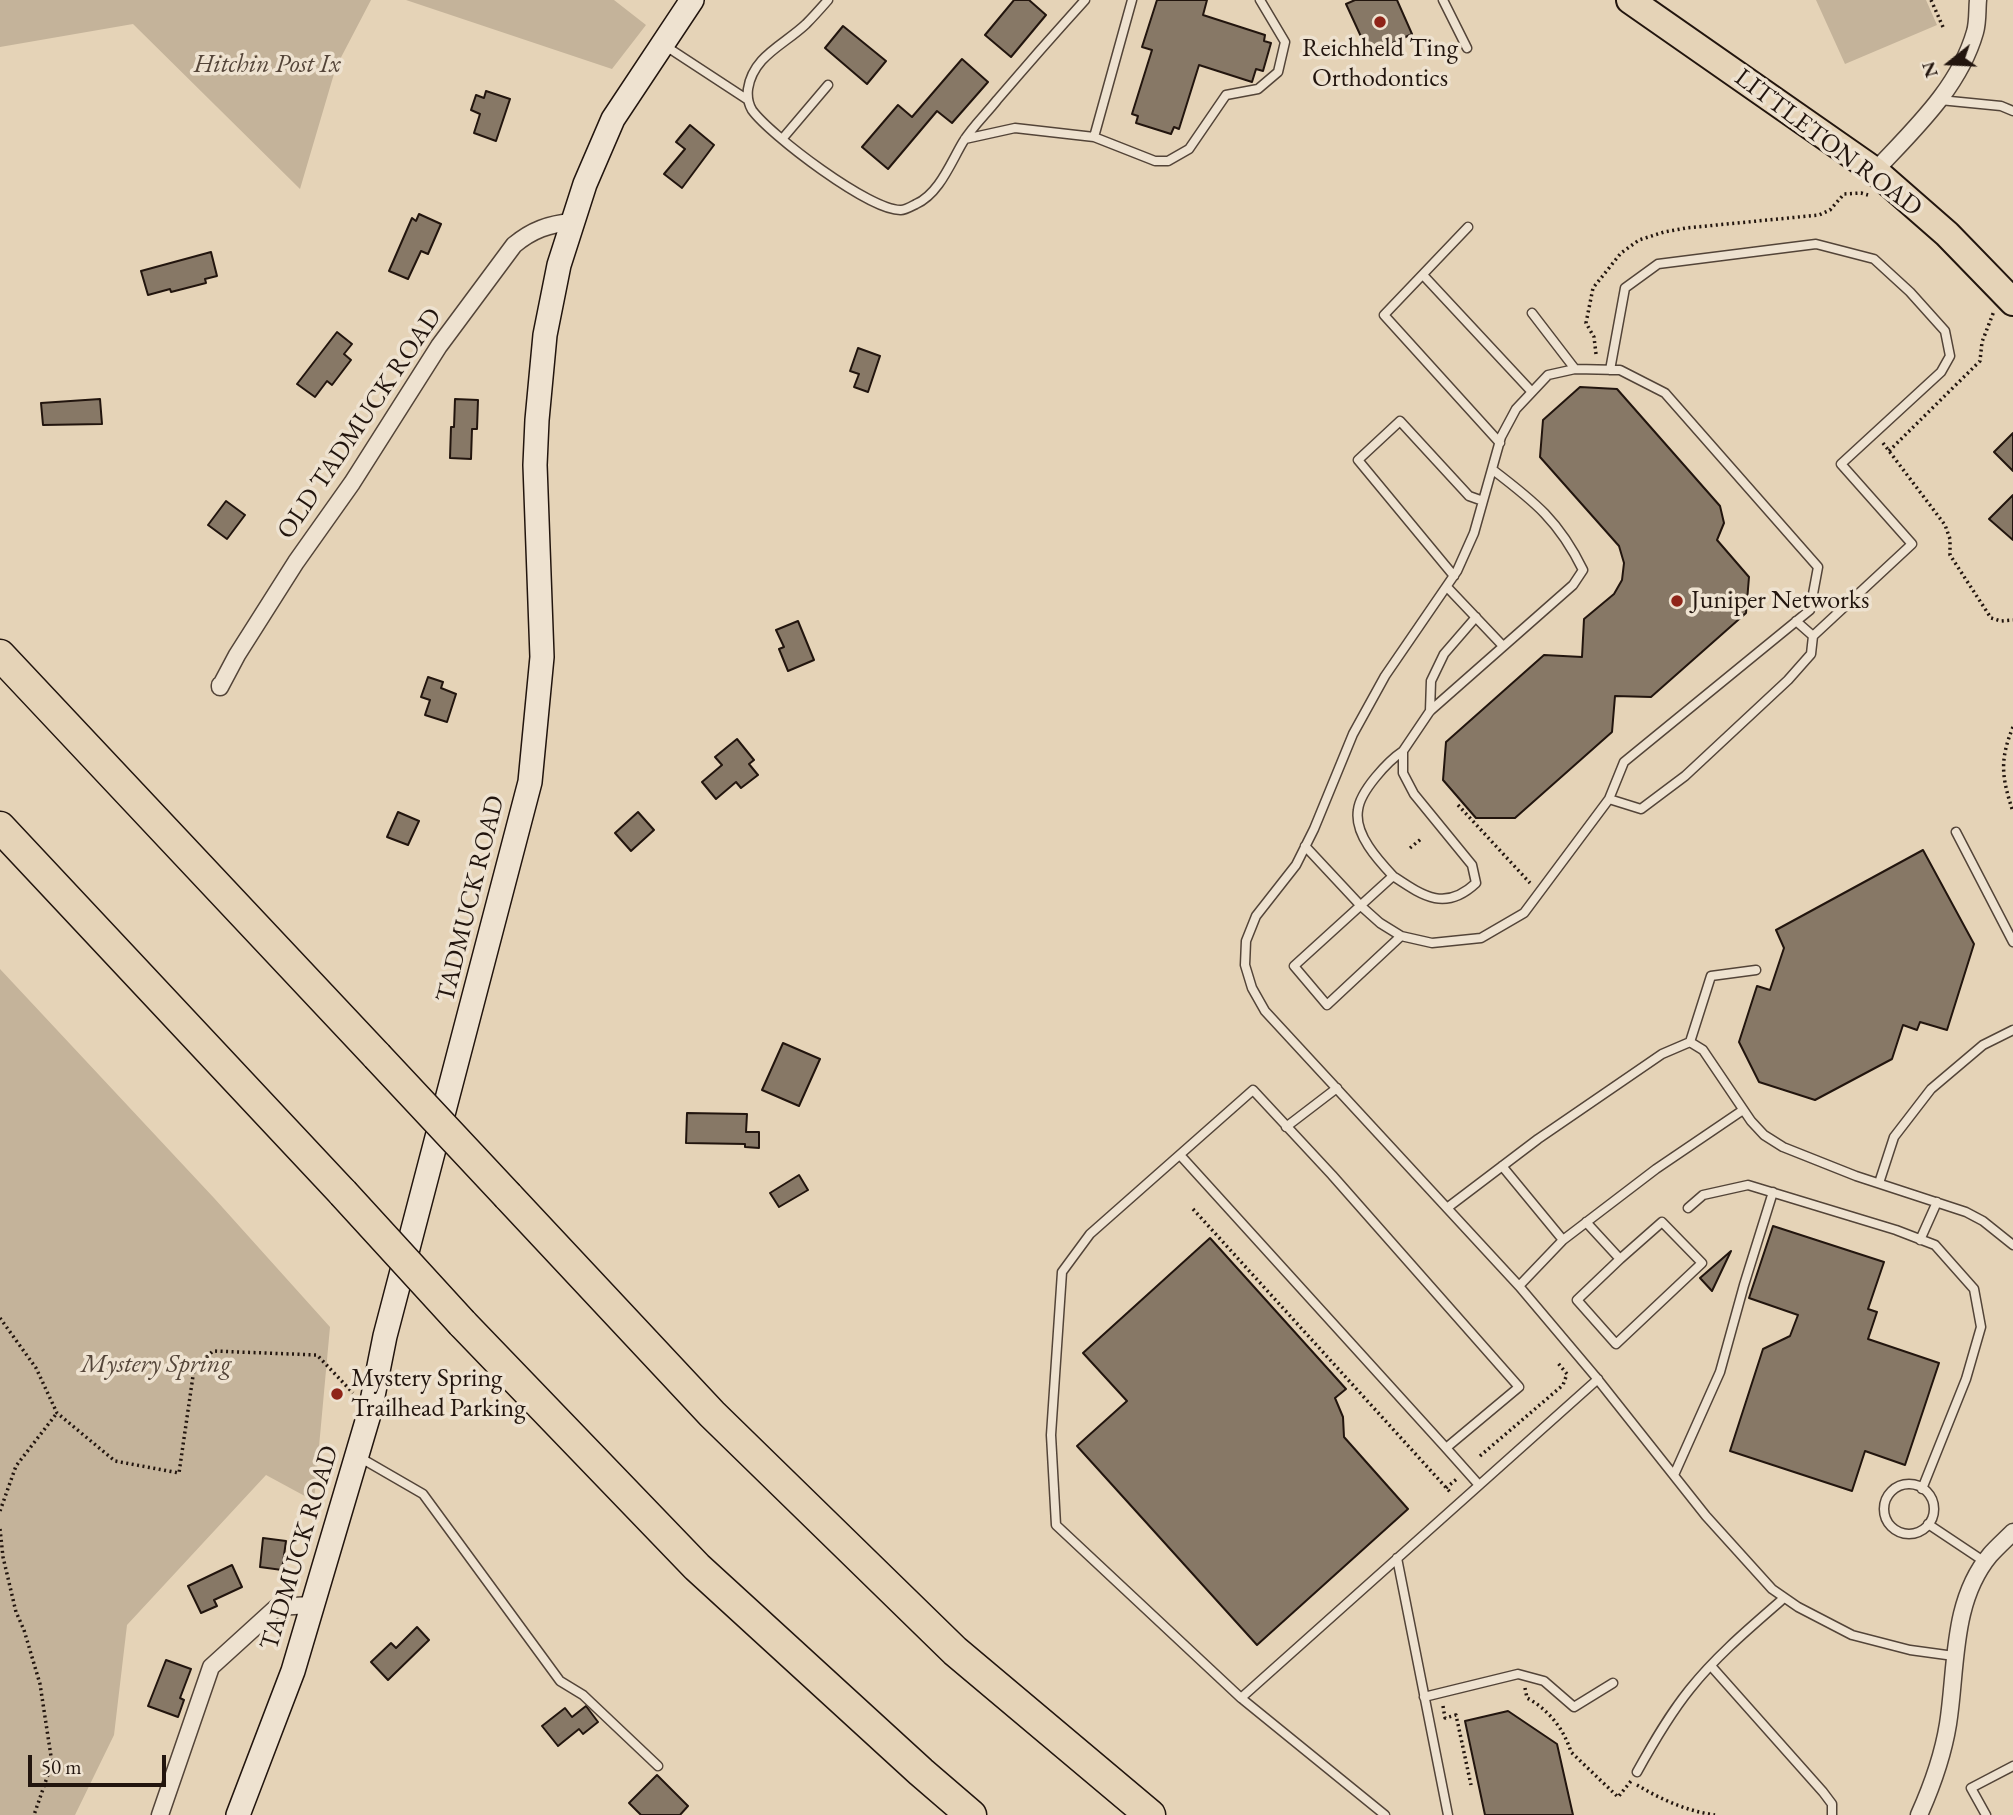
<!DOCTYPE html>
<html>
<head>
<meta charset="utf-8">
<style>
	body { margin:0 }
	#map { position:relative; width:2013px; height:1815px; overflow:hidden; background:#e5d3b7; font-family:"EB Garamond",serif }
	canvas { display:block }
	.north { position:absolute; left:1915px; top:28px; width:70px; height:70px; -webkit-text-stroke:5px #eee2d0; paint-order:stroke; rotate:252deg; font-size:19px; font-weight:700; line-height:28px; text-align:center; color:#22150e }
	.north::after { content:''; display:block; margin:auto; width:24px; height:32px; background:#22150e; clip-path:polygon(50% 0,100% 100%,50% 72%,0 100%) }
	.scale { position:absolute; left:28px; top:1755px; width:138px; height:32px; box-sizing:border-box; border:4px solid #22150e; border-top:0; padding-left:9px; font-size:21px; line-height:24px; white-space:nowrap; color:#22150e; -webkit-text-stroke:5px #eee2d0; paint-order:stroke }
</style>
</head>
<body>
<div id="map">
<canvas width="2013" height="1815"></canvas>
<div class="north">N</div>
<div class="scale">50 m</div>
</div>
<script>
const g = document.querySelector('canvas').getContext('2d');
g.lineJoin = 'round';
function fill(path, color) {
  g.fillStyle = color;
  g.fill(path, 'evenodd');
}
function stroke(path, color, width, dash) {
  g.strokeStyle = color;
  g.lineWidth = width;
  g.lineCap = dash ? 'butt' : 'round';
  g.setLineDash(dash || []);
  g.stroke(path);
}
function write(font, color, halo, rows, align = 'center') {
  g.font = font + ' "EB Garamond",serif';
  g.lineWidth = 7;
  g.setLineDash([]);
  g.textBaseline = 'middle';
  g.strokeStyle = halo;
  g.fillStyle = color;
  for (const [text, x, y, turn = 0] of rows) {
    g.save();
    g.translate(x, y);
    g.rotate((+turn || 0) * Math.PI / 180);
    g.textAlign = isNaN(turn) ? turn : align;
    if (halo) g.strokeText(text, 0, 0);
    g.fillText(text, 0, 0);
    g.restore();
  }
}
fill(new Path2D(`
	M0 0H371L336 67 300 189 133 24 0 47Z
	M406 0H614L646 25 612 69Z
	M1816 0H1926L1937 25 1845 64Z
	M0 969 214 1198 330 1327 314 1501 266 1475 127 1625 114 1735 75 1815H0Z`), '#c4b39a');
const building = new Path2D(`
	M1014 0H1029L1046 15 1011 57 985 35Z
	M1157 0H1207L1203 15 1265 35 1264 41 1271 43 1263 71 1256 69 1252 82 1199 65 1179 129 1174 127 1171 134 1136 123 1138 116 1132 114 1152 50 1142 47Z
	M1355 0H1397L1412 34 1369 54 1346 4Z
	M843 26 886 61 867 84 825 48Z
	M962 59 988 82 952 123 937 111 888 169 862 147 898 105 912 117Z
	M486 91 510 99 496 141 474 133 480 114 471 110 476 95 484 98Z
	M690 125 714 145 682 188 664 174 685 149 676 142Z
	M419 214 441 224 428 254 421 251 408 279 389 271 412 218 416 221Z
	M211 252 217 276 205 279 206 283 171 292 170 289 148 295 141 271Z
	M337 332 352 344 344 354 351 360 332 385 327 381 315 397 297 384Z
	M858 348 880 356 868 392 854 387 859 374 850 371Z
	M1580 387 1617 389 1720 506 1724 523 1717 540 1749 577 1746 613 1651 697 1615 696 1612 732 1515 818H1476L1443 780 1446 742 1544 655 1582 657 1584 619 1614 594 1622 580 1624 563 1619 546 1540 457 1543 420Z
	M100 399 102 424 43 425 41 403Z
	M455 399 478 400 477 429H472L471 459 450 458 451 427H454Z
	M2013 433V471L1994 452Z
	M2013 495V540L1989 519Z
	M226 501 245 515 227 539 208 525Z
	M798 621 814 660 788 671 779 649 784 647 776 630Z
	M428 677 443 682 441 688 456 694 447 722 425 715 430 700 421 697Z
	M737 739 754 760 749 764 758 775 741 788 736 782 716 799 702 782 722 765 715 757Z
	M398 812 419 821 408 845 387 837Z
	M638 812 654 830 631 851 615 833Z
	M1923 850 1974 944 1947 1030 1920 1022 1917 1030 1903 1025 1892 1059 1815 1100 1759 1082 1739 1042 1757 986 1770 990 1784 948 1776 930Z
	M783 1043 820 1059 799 1106 762 1090Z
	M687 1113 747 1114 746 1132H759V1148L745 1147V1144L686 1143Z
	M799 1175 808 1190 779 1207 770 1193Z
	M1773 1226 1884 1262 1868 1309 1877 1312 1868 1339 1939 1363 1905 1465 1865 1451 1852 1491 1730 1451 1763 1349 1790 1336 1798 1315 1749 1298Z
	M1210 1238 1346 1389 1335 1398 1343 1417 1344 1437 1408 1509 1257 1645 1077 1446 1127 1401 1083 1353Z
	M1731 1251 1712 1291 1700 1278Z
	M263 1538 286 1541 282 1570 260 1567Z
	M232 1565 242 1587 214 1600 217 1606 201 1613 188 1586Z
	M417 1627 429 1640 388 1680 371 1662 391 1643 396 1648Z
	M166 1660 191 1669 180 1698 184 1700 178 1717 148 1706Z
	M586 1706 598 1722 583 1734 579 1729 558 1746 542 1726 565 1708 572 1717Z
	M1508 1711 1557 1744 1573 1815H1485L1465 1721Z
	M657 1775 688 1806 680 1815H641L629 1803Z`);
fill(building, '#877866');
stroke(building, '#22150e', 2);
const lane = new Path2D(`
	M828 0C821 8 814 16 806 24 784 45 753 56 748 89 747 97 748 103 752 110 770 135 870 211 901 210 905 210 912 206 916 204 939 194 951 162 963 142 972 127 986 114 997 100 1026 66 1055 33 1085 0
	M1443 0 1467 48
	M664 45 748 100
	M1940 100 2001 106 2013 111
	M1094 137 1132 0
	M783 138 828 85
	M965 139 1015 128 1094 137 1155 161H1168L1189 149 1226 95 1258 89 1278 72 1285 42 1260 0
	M1468 227 1384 315 1500 443
	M1423 275 1532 392
	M1532 313 1575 369
	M1610 370 1625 288 1658 264 1816 244 1874 259 1910 292 1945 331 1950 356 1941 372 1841 464 1912 544 1813 636
	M1454 576 1358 460 1400 421 1469 496 1483 501
	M1447 587 1503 646
	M1430 711 1431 681 1444 654 1476 617
	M1609 799 1641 809 1685 776 1788 680 1811 654 1813 636 1796 621
	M1956 832 2013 942
	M1305 846 1361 906 1380 923 1401 936 1432 943 1481 938 1524 913 1609 799 1624 762 1810 610 1818 567 1665 393 1620 370 1575 369 1548 375 1516 409 1501 437 1474 533 1457 571 1385 676 1353 734 1314 829 1296 865 1256 916 1246 941 1245 965 1252 988 1265 1011 1519 1286 1595 1376 1706 1516 1772 1589 1798 1607 1852 1635 1910 1650 1954 1656
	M1393 876C1378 860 1354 834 1358 810 1360 791 1388 761 1403 751
	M1401 936 1327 1005 1294 966 1393 876C1423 896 1445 912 1476 883L1472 865 1414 794 1403 773V751L1430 711 1573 585 1583 570C1559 521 1535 502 1493 470
	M1690 1042 1711 976 1756 970
	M1286 1127 1337 1088
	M1180 1155 1446 1448
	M1502 1166 1563 1240
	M1879 1183 1894 1137 1931 1089 1983 1045 2013 1030
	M1447 1208 1538 1139 1662 1054 1690 1042 1703 1050 1751 1121 1764 1135 1783 1147 1856 1176 1966 1212 1983 1221 2013 1245
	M1688 1208 1703 1195 1748 1185 1896 1230 1935 1245 1974 1289 1981 1327 1966 1379 1922 1489
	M1586 1222 1620 1259 1662 1222 1702 1263 1616 1344 1577 1300 1620 1259
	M1920 1240 1937 1202
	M1519 1286 1563 1240 1656 1169 1743 1110
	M359 1457 423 1494 560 1681 583 1695 658 1766
	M1674 1475 1720 1372 1744 1285 1773 1192
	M1884 1509a25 25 0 1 1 50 0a25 25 0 1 1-50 0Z
	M1479 1485 1446 1448 1519 1387 1332 1175 1253 1090 1090 1234 1062 1272 1051 1435 1056 1525 1241 1698 1598 1379
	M1928 1524 1985 1562
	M1397 1558 1448 1815
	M1711 1666 1823 1792 1832 1804V1815
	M1424 1697 1518 1674 1544 1681 1574 1707 1613 1683
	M1241 1698 1385 1815
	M1637 1772C1653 1743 1669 1715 1690 1689 1717 1655 1752 1626 1784 1598
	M1986 1815 1971 1788 2013 1766`);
const street = new Path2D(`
	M1875 171C1914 129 1959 88 1975 32 1978 22 1977 10 1978 0
	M220 685V687L237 655 296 562 352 483 439 346 514 245C532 230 549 224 572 222
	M160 1815 211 1667 277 1607 311 1605
	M1919 1815C1932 1786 1943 1755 1948 1724 1957 1667 1951 1602 1990 1555 1997 1547 2005 1540 2013 1532`);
const secondary = new Path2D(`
	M238 1815 293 1671 370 1411 385 1336 530 782 542 657 535 465 537 420 545 335 559 265 585 184 613 119 692 0`);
const primary = new Path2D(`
	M1630 0 1875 171 1947 234 2013 302`);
const highway = new Path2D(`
	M0 655 377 1056
	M0 827 343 1193
	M508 1196 712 1414 955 1651 1150 1815
	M462 1323 697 1567 921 1772 971 1815`);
stroke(lane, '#534438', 11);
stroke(street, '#534438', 19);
stroke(secondary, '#22150e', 26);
stroke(primary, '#22150e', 30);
stroke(highway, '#22150e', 33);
stroke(new Path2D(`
	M1931 0 1943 27
	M1596 354 1594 337 1586 323 1593 288 1621 253 1639 240 1664 232 1686 228 1819 215 1830 210 1844 194 1861 193 1868 195
	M1883 443 1945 525 1950 539V555L1991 618 2001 621 2013 620
	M1889 451 1980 361 1982 342 1994 311
	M2013 727C1999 761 2002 778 2013 812
	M1458 805 1530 883
	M1410 848 1421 839
	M1193 1209 1451 1493
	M0 1318 36 1368 57 1413 115 1461 179 1473 194 1369 213 1351 317 1355 353 1393
	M1480 1456 1563 1385 1567 1374 1557 1362
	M1446 1488 1458 1478
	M0 1511 16 1466 57 1413
	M0 1529 3 1557 16 1612 24 1630 40 1684 52 1763 34 1815
	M1525 1688 1527 1698C1548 1709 1564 1729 1571 1752L1618 1797 1631 1781
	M1443 1706 1445 1718 1456 1715 1471 1785
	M1637 1785C1662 1800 1687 1811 1715 1815`), '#22150e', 3.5, [2, 3.5]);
stroke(lane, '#eee2d0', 8);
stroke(street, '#eee2d0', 16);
stroke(secondary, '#eee2d0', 23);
stroke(primary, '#e5d3b7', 26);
stroke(highway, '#e5d3b7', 30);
const highwayBridge = new Path2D(`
	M377 1056 508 1196
	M343 1193 462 1323`);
stroke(highwayBridge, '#22150e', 33, []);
stroke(highwayBridge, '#e5d3b7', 30);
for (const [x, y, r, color] of [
	[1380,22,7,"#8f2418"],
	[1677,601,7,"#8f2418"],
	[337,1394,7,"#8f2418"]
]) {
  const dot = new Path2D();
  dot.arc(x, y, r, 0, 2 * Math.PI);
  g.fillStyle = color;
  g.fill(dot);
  stroke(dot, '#eee2d0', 2.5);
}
write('26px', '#22150e', '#eee2d0', [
	["Reichheld Ting",1380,49,"center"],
	["Orthodontics",1380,79,"center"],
	["Juniper Networks",1691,601],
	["Mystery Spring",351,1379],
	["Trailhead Parking",351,1409]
], 'left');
write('italic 26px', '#534438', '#eee2d0', [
	["Hitchin Post Ix",267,65],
	["Mystery Spring",156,1365]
]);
write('26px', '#22150e', '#eee2d0', [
	["LITTLETON ROAD",1828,143,37],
	["OLD TADMUCK ROAD",360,424,-56],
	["TADMUCK ROAD",471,899,-76],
	["TADMUCK ROAD",300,1548,-73]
]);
</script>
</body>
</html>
